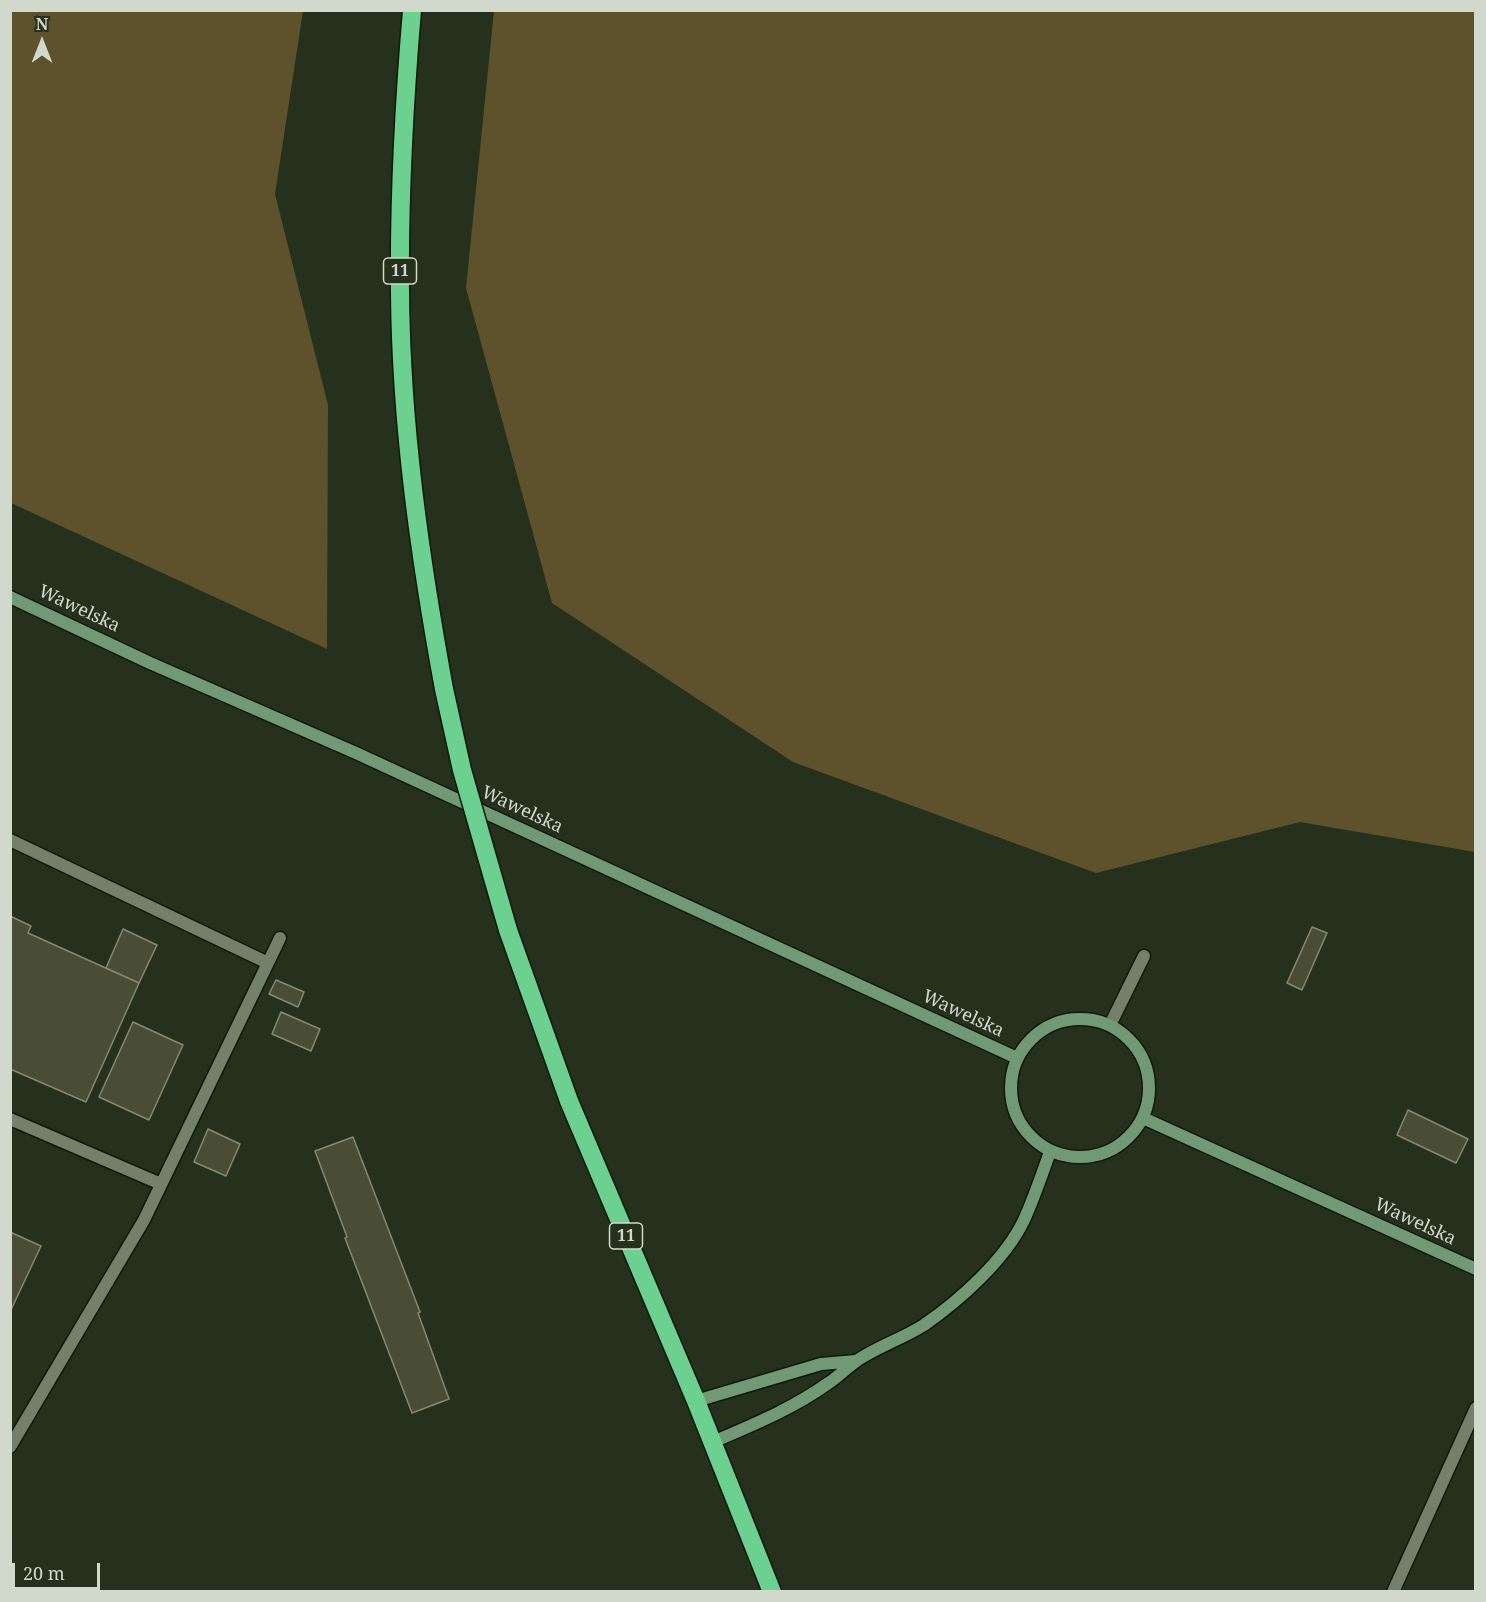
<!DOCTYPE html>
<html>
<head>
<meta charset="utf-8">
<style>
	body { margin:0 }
	#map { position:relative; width:1486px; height:1602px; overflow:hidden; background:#25311d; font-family:"Noto Serif",serif }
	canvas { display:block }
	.frame { position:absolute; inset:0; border:12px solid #d1d9cd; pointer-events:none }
	.north { position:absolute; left:12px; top:12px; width:60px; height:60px; -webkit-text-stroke:4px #25311d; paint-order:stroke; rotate:0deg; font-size:16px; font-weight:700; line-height:24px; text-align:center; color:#d1d9cd }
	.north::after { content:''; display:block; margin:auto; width:21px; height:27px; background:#d1d9cd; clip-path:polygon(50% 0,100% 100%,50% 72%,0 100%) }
	.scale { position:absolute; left:12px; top:1563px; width:88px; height:27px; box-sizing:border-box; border:3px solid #d1d9cd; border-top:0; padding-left:8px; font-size:18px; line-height:21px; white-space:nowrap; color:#d1d9cd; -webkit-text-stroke:4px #25311d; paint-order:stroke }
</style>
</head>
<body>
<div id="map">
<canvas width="1486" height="1602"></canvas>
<div class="frame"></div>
<div class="north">N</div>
<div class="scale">20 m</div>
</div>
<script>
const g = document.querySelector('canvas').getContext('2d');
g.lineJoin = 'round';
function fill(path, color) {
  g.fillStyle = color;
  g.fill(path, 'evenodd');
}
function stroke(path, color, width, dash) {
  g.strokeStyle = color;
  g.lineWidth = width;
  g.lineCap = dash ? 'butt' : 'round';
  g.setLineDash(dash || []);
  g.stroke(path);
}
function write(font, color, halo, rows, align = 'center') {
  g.font = font + ' "Noto Serif",serif';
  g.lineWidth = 5;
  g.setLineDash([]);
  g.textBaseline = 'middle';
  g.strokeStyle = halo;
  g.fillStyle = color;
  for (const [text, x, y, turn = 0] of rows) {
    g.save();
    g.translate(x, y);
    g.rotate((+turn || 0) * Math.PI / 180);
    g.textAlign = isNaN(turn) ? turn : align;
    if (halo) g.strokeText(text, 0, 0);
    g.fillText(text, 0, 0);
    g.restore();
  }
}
fill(new Path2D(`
	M11 10 303 11 275 194 328 405 327 649 11 503Z
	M494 11H1475V852L1300 822 1096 873 793 762 552 603 466 288Z`), '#5e522c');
const building = new Path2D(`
	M10 916 31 926 28 933 139 983 86 1102 10 1069Z
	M1312 927 1327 933 1302 990 1287 983Z
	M123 929 157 945 139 983 106 968Z
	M276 980 304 992 298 1007 269 994Z
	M281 1012 320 1029 311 1051 272 1034Z
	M133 1022 183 1045 149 1120 99 1097Z
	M1408 1110 1468 1139 1456 1163 1397 1135Z
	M208 1129 240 1144 226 1176 194 1162Z
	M353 1137 420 1312 418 1313 449 1399 412 1413 345 1238 347 1237 315 1151Z
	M10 1232 41 1246 10 1312Z`);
fill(building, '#4a4d35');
stroke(building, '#86896f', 1.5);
const lane = new Path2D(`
	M10 840 268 963
	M1110 1025 1144 956
	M10 1119 161 1184
	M10 1447 144 1220 280 938
	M1393 1592 1476 1408`);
const secondary = new Path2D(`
	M10 597 150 663 356 753 1017 1058
	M1011 1088a69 69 0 1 1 138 0a69 69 0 1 1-138 0Z
	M1143 1118 1476 1269
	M696 1401 821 1364 856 1361
	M713 1442C752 1425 792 1409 827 1384 837 1378 845 1369 855 1362 876 1347 902 1339 924 1325 960 1300 1005 1260 1024 1220 1034 1198 1042 1174 1050 1152`);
const highway = new Path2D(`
	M412 10C404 104 399 198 400 292 401 426 420 558 444 689
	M508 930 569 1101 696 1401 772 1592`);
stroke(lane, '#0e1907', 15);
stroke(secondary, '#0e1907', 15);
stroke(highway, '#0e1907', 21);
stroke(lane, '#73816a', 12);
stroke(secondary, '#719976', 12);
stroke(highway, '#6cd091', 18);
const highwayBridge = new Path2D(`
	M444 689 462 770 508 930`);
stroke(highwayBridge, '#0e1907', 21, []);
stroke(highwayBridge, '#6cd091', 18);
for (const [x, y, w] of [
	[400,271,33],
	[626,1236,33]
]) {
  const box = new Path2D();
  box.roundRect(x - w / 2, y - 13, w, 26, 4.5);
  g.fillStyle = '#25311d';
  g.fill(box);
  stroke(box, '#d1d9cd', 1.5);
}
write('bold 16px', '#d1d9cd', null, [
	["11",400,271],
	["11",626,1236]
]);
write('18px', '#d1d9cd', '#25311d', [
	["Wawelska",79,609,25],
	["Wawelska",522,810,25],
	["Wawelska",963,1014,25],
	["Wawelska",1415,1222,25]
]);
</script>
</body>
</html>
